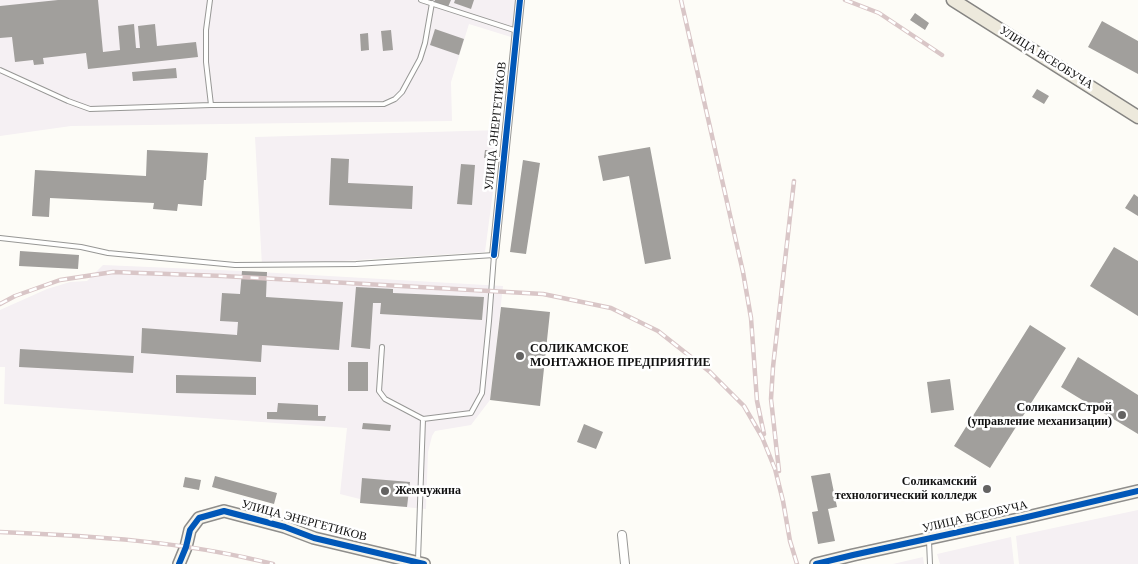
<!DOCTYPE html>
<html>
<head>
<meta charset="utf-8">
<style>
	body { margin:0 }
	canvas { display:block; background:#fdfcf7 }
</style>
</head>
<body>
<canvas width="1138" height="564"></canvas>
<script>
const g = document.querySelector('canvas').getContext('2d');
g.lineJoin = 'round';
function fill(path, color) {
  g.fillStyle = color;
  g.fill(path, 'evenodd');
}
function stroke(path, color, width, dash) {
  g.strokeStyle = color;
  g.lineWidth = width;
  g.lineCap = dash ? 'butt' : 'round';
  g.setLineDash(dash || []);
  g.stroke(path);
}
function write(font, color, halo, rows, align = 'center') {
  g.font = font + ' "Times New Roman",serif';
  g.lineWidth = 5;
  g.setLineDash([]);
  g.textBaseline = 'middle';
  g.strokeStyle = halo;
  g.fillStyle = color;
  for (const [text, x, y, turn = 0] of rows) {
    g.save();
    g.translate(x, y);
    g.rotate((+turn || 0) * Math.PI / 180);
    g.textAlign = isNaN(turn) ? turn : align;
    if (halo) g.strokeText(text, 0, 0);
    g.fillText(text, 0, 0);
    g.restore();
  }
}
fill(new Path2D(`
	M0 0H516L511 37 469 24 451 82 452 121 71 126 0 136Z
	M501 130 485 252 262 266 255 137Z
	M103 265 242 271 503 286 490 400 471 425 435 431 432 436 428 452 426 509 360 503V499L340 494 347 428 4 404 5 367H0V310L47 289 70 282 87 281Z
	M1138 510V564H1019L1016 536Z
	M1011 537 1014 564H940L937 554Z
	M923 557 924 564H893Z`), '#f5f0f3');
fill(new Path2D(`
	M58 0H98L103 52 120 50 118 26 134 24 136 48H140L138 26 155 24 157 46 196 42 198 57 88 69 86 53 43 58 44 64 34 65 33 60 15 62 12 37 0 38V6Z
	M435 0H451L448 7 434 2Z
	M455 0H474L471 9 454 3Z
	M915 13 929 23 925 30 910 20Z
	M1102 21 1138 41V74L1088 47Z
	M435 29 464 39 459 55 430 45Z
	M391 30 393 50 383 51 381 31Z
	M368 33 369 50 361 51 360 34Z
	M176 68 177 78 133 81 132 72Z
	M1037 89 1049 96 1044 104 1032 97Z
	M650 147 671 259 645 264 629 176 603 181 598 156Z
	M147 150 208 153 206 180H204L202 206 178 204 177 211 153 209 154 203 50 198 49 217 32 216 35 170 146 176Z
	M485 150H491V158H484Z
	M331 158 349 159 348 183 413 186 412 209 329 205Z
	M523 160 540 163 526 254 510 252Z
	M461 164 475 165 472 205 457 204Z
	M1134 194 1138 197V216L1125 208Z
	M1114 247 1138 261V316L1090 286Z
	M20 251 79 255 78 269 19 266Z
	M242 271 267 272 266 297 343 302 339 350 262 345 261 362 141 353 142 328 237 335 238 322 220 321 222 293 240 294Z
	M356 287 393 289V293L484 297 482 320 380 314 381 303H373L370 349 351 347Z
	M501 307 550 312 540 406 490 400Z
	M1030 325 1066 348 990 468 954 446Z
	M20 349 134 356 133 373 19 367Z
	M1078 357 1138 395V434L1061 387Z
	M348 362H368V391H348Z
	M176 375 256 377V395L176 393Z
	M950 379 954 410 931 413 927 382Z
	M278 403 318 405V416H326L325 421 267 419V412H277Z
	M363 423 391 425 390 431 362 429Z
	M584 424 603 432 596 449 577 442Z
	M830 473 837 507 828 509 835 541 818 544 812 512 818 511 811 476Z
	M215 476 277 493 274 504 212 487Z
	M185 477 201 480 199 490 183 487Z
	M362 478 410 482 407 507 360 503Z`), '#a19f9c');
const lane = new Path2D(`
	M210 0 206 30V62L211 105
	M421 0 517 31
	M0 70 68 101 90 109 211 105 384 104 395 99 402 92 420 59 425 43 432 3
	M0 238 81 247 108 253 235 265 356 264 494 255 489 321 482 393 471 413 423 419
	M382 347 379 391 385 399 423 419 418 560
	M929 541 930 564`);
const street = new Path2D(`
	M494 255 520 0
	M622 535 625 564`);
const secondary = new Path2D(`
	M179 564 186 547 190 530 199 518 224 511 285 527 314 538 424 564
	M816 564 853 555 1023 518 1138 491`);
const primary = new Path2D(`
	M953 0 1138 117`);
stroke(lane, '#979795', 6);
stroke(street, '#979795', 10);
stroke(secondary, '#8e8d8b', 14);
stroke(primary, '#858482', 15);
stroke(lane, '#fffffe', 4);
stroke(street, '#fffffe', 8);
stroke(secondary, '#f6f4eb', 11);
stroke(primary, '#ede9dc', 12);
const rail = new Path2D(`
	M681 0 743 272 751 318 757 401 764 434
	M845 0 879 13 942 55
	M0 304 15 296 60 280 113 272 223 276 543 294 611 308 658 331 710 372 744 406 762 437 775 469 783 501 790 541 797 564
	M779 471 771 399 773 367 794 181
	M0 532C93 536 183 541 273 564`);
stroke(rail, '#d9c6c7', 4.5);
stroke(rail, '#fff', 2.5, [8]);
stroke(new Path2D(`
	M494 255 520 0
	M179 564 186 547 190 530 199 518 224 511 285 527 314 538 424 564
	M816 564 853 555 1023 518 1138 491`), '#0057b8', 6);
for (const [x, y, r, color] of [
	[520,356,5,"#646362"],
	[1122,415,5,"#646362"],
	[987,489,5,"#646362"],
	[385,491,5,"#646362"]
]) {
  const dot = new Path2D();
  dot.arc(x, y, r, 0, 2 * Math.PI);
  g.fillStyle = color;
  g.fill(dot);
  stroke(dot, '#fff', 2);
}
write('12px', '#111', '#fff', [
	["УЛИЦА ВСЕОБУЧА",1046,58,32],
	["УЛИЦА ЭНЕРГЕТИКОВ",496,126,-84],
	["УЛИЦА ВСЕОБУЧА",975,517,-13],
	["УЛИЦА ЭНЕРГЕТИКОВ",304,521,15]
]);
write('bold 12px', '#111', '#fff', [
	["СОЛИКАМСКОЕ",530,349],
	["МОНТАЖНОЕ ПРЕДПРИЯТИЕ",530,363],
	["СоликамскСтрой",1112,408,"right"],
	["(управление механизации)",1112,422,"right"],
	["Соликамский",977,482,"right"],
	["технологический колледж",977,496,"right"],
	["Жемчужина",395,491]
], 'left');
</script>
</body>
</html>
